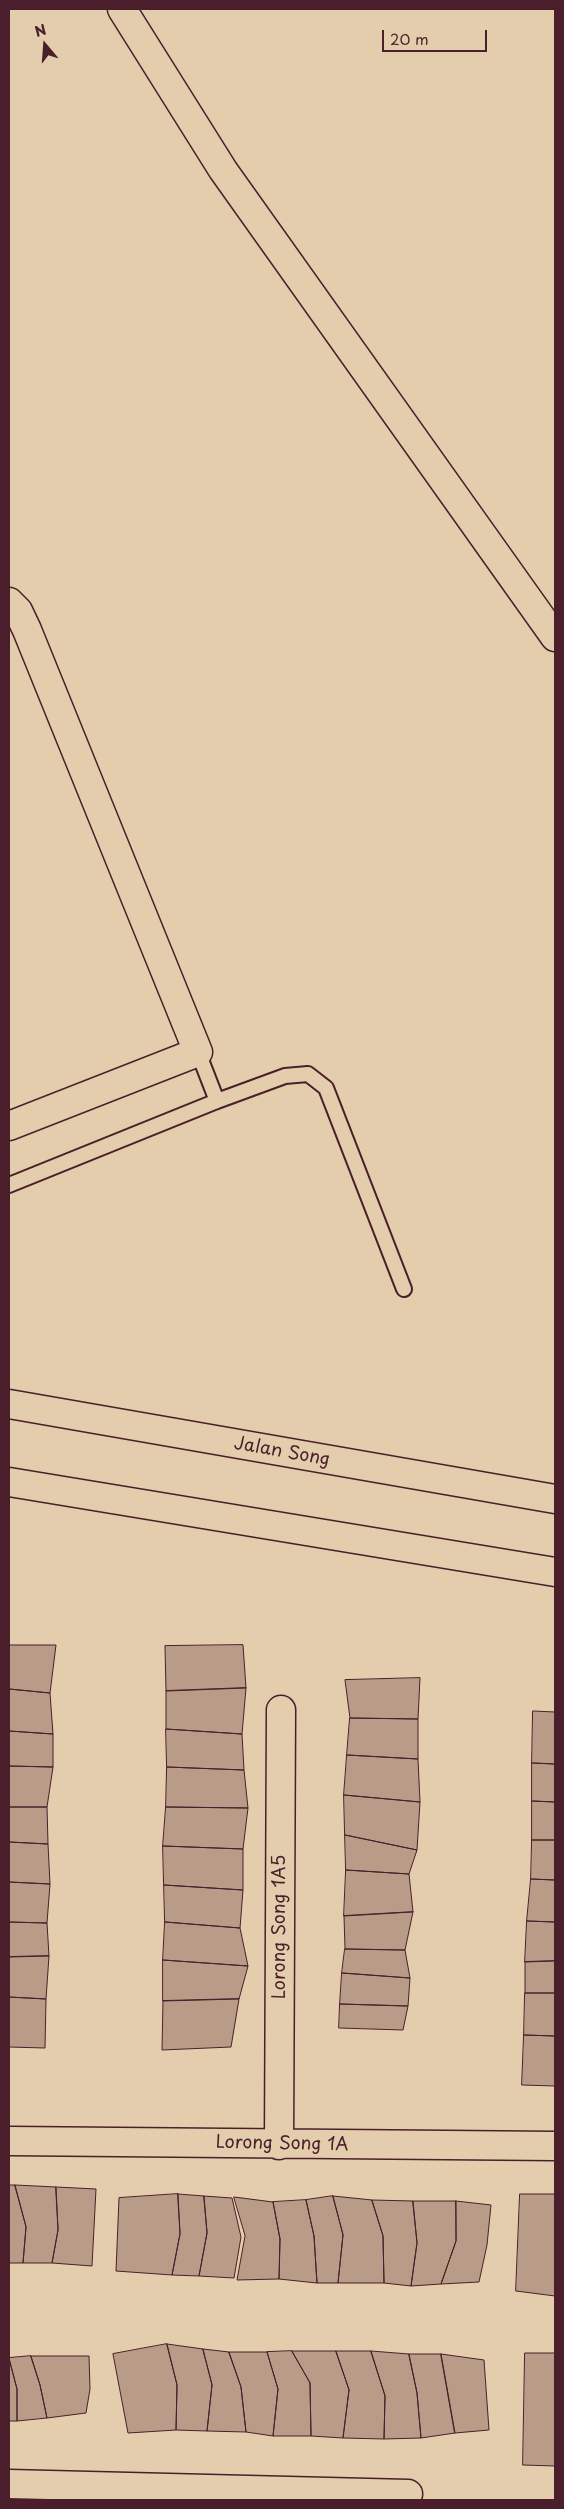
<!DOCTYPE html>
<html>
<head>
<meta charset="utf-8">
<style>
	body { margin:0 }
	#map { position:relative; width:564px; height:2509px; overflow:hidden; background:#e3cdac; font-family:"Playpen Sans",sans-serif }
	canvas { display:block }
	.frame { position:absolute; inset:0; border:10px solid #4a1f2b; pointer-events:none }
	.north { position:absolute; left:20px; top:20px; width:50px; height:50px; -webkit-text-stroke:4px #e3cdac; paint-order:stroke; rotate:342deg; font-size:14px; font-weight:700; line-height:20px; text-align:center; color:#4a1f2b }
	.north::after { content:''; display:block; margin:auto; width:18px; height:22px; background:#4a1f2b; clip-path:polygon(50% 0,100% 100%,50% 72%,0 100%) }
	.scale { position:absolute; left:382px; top:30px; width:105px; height:22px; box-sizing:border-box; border:2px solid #4a1f2b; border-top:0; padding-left:6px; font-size:15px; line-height:18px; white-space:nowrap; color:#4a1f2b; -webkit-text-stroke:4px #e3cdac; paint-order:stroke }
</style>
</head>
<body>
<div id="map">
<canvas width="564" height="2509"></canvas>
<div class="frame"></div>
<div class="north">N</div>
<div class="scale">20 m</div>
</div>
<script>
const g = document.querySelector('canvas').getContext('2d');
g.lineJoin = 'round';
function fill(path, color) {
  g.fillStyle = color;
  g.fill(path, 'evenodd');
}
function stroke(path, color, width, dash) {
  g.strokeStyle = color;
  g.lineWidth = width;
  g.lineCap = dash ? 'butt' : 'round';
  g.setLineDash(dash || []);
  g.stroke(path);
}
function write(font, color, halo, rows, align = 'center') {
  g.font = font + ' "Playpen Sans",sans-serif';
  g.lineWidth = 5;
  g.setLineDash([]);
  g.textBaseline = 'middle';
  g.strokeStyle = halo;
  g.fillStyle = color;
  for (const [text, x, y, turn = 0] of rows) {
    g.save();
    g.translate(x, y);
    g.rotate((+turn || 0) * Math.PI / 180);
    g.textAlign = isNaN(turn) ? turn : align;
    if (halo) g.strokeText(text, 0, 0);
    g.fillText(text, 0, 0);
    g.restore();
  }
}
const building = new Path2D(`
	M9 1645H56L50 1693 9 1689Z
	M243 1645 246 1688 166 1691 165 1646Z
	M420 1678 418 1719 350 1718 345 1680Z
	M246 1688 242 1734 166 1729V1691Z
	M9 1689 50 1693 53 1734 9 1731Z
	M533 1711 555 1712V1764L532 1763Z
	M350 1718 418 1719V1759L347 1755Z
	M166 1729 242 1734 244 1770 167 1767Z
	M9 1731 53 1734V1767L9 1766Z
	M347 1755 418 1759 420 1802 344 1795Z
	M532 1763 555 1764V1802L532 1801Z
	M9 1766 53 1767 47 1807H9Z
	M167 1767 244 1770 248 1808 166 1807Z
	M344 1795 420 1802 417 1850 345 1835Z
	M532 1801 555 1802V1840H532Z
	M9 1807H47L48 1844 9 1842Z
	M166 1807 248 1808 243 1849 163 1846Z
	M345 1835 417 1850 409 1874 346 1870Z
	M532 1840H555V1880L531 1879Z
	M9 1842 48 1844 50 1884 9 1882Z
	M163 1846 243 1849V1890L164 1885Z
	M346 1870 409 1874 413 1912 344 1916Z
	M531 1879 555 1880V1922L527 1921Z
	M9 1882 50 1884 47 1923 9 1922Z
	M164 1885 243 1890 240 1928 165 1922Z
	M413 1912 405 1950 345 1949 344 1916Z
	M527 1921 555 1922V1961L525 1962Z
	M9 1922 47 1923 49 1956 9 1957Z
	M165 1922 240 1928 248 1966 163 1960Z
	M345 1949 405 1950 410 1978 342 1973Z
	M49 1956 46 1999 9 1997V1957Z
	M163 1960 248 1966 239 1999 163 2001Z
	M555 1961V1993H525V1962Z
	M342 1973 410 1978 408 2006 340 2004Z
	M525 1993H555V2036L524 2035Z
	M9 1997 46 1999 45 2048 9 2047Z
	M239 1999 231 2047 162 2050 163 2001Z
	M340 2004 408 2006 403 2030 339 2028Z
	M524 2035 555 2036V2086L522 2085Z
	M9 2185H15L26 2227 23 2263H9Z
	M15 2185 56 2187 58 2230 52 2263H23L26 2227Z
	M56 2187 96 2189 92 2266 52 2263 58 2230Z
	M178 2194 180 2234 172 2275 116 2271 119 2198Z
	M178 2194 204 2196 207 2233 199 2276 172 2275 180 2234Z
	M520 2194H555V2296L516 2291Z
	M204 2196 232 2198 241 2237 234 2278 199 2276 207 2233Z
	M333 2196 343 2235 338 2283H317L314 2236 306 2200Z
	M333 2196 372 2200 383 2236 384 2283H338L343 2235Z
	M234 2197 273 2202 280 2239 279 2279 237 2280 245 2236Z
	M306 2200 314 2236 317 2283 279 2279 280 2239 273 2202Z
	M372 2200 413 2201 417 2243 411 2286 384 2283 383 2236Z
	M413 2201H456V2241L441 2284 411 2286 417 2243Z
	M456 2201 491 2205 487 2245 479 2282 441 2284 456 2241Z
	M167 2344 177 2385 176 2430 128 2433 113 2354Z
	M167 2344 203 2349 212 2385 207 2431 176 2430 177 2385Z
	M203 2349 229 2352 241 2387 246 2432 207 2431 212 2385Z
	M292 2351 310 2383 311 2436H273L278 2389 267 2352Z
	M292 2351H336L349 2390 343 2438 311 2436 310 2383Z
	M336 2351H371L385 2396 384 2439 343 2438 349 2390Z
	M371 2351 409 2354 417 2393 421 2438 384 2439 385 2396Z
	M229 2352H267L278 2389 273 2436 246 2432 241 2387Z
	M525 2353H555V2466L523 2465Z
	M409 2354H441L455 2433 421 2438 417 2393Z
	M441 2354 484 2360 489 2430 455 2433Z
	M31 2356 40 2385 47 2418 17 2421V2389L9 2358Z
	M31 2356H89L90 2389 86 2413 47 2418 40 2385Z
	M9 2359 17 2389V2421H9Z`);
fill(building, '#b89c88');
stroke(building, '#4a1f2b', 1);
const service = new Path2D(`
	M198 1052 217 1101
	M9 1185 217 1101 285 1076 308 1074 326 1088 404 1289`);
const minor = new Path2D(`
	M122 9 223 170 555 637
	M9 602 18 611 27 630 198 1052 9 1126
	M9 2141 555 2146
	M279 2145 281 1710
	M9 2484 408 2494`);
const secondary = new Path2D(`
	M9 1404 555 1499
	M9 1482 555 1572`);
stroke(service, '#4a1f2b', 18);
stroke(minor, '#4a1f2b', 31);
stroke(secondary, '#4a1f2b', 31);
stroke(service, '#e3cdac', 14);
stroke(minor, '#e3cdac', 28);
stroke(secondary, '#e3cdac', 28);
write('18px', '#4a1f2b', '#e3cdac', [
	["Jalan Song",282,1452,10],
	["Lorong Song 1A5",280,1927,-90],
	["Lorong Song 1A",282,2144,1]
]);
</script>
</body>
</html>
